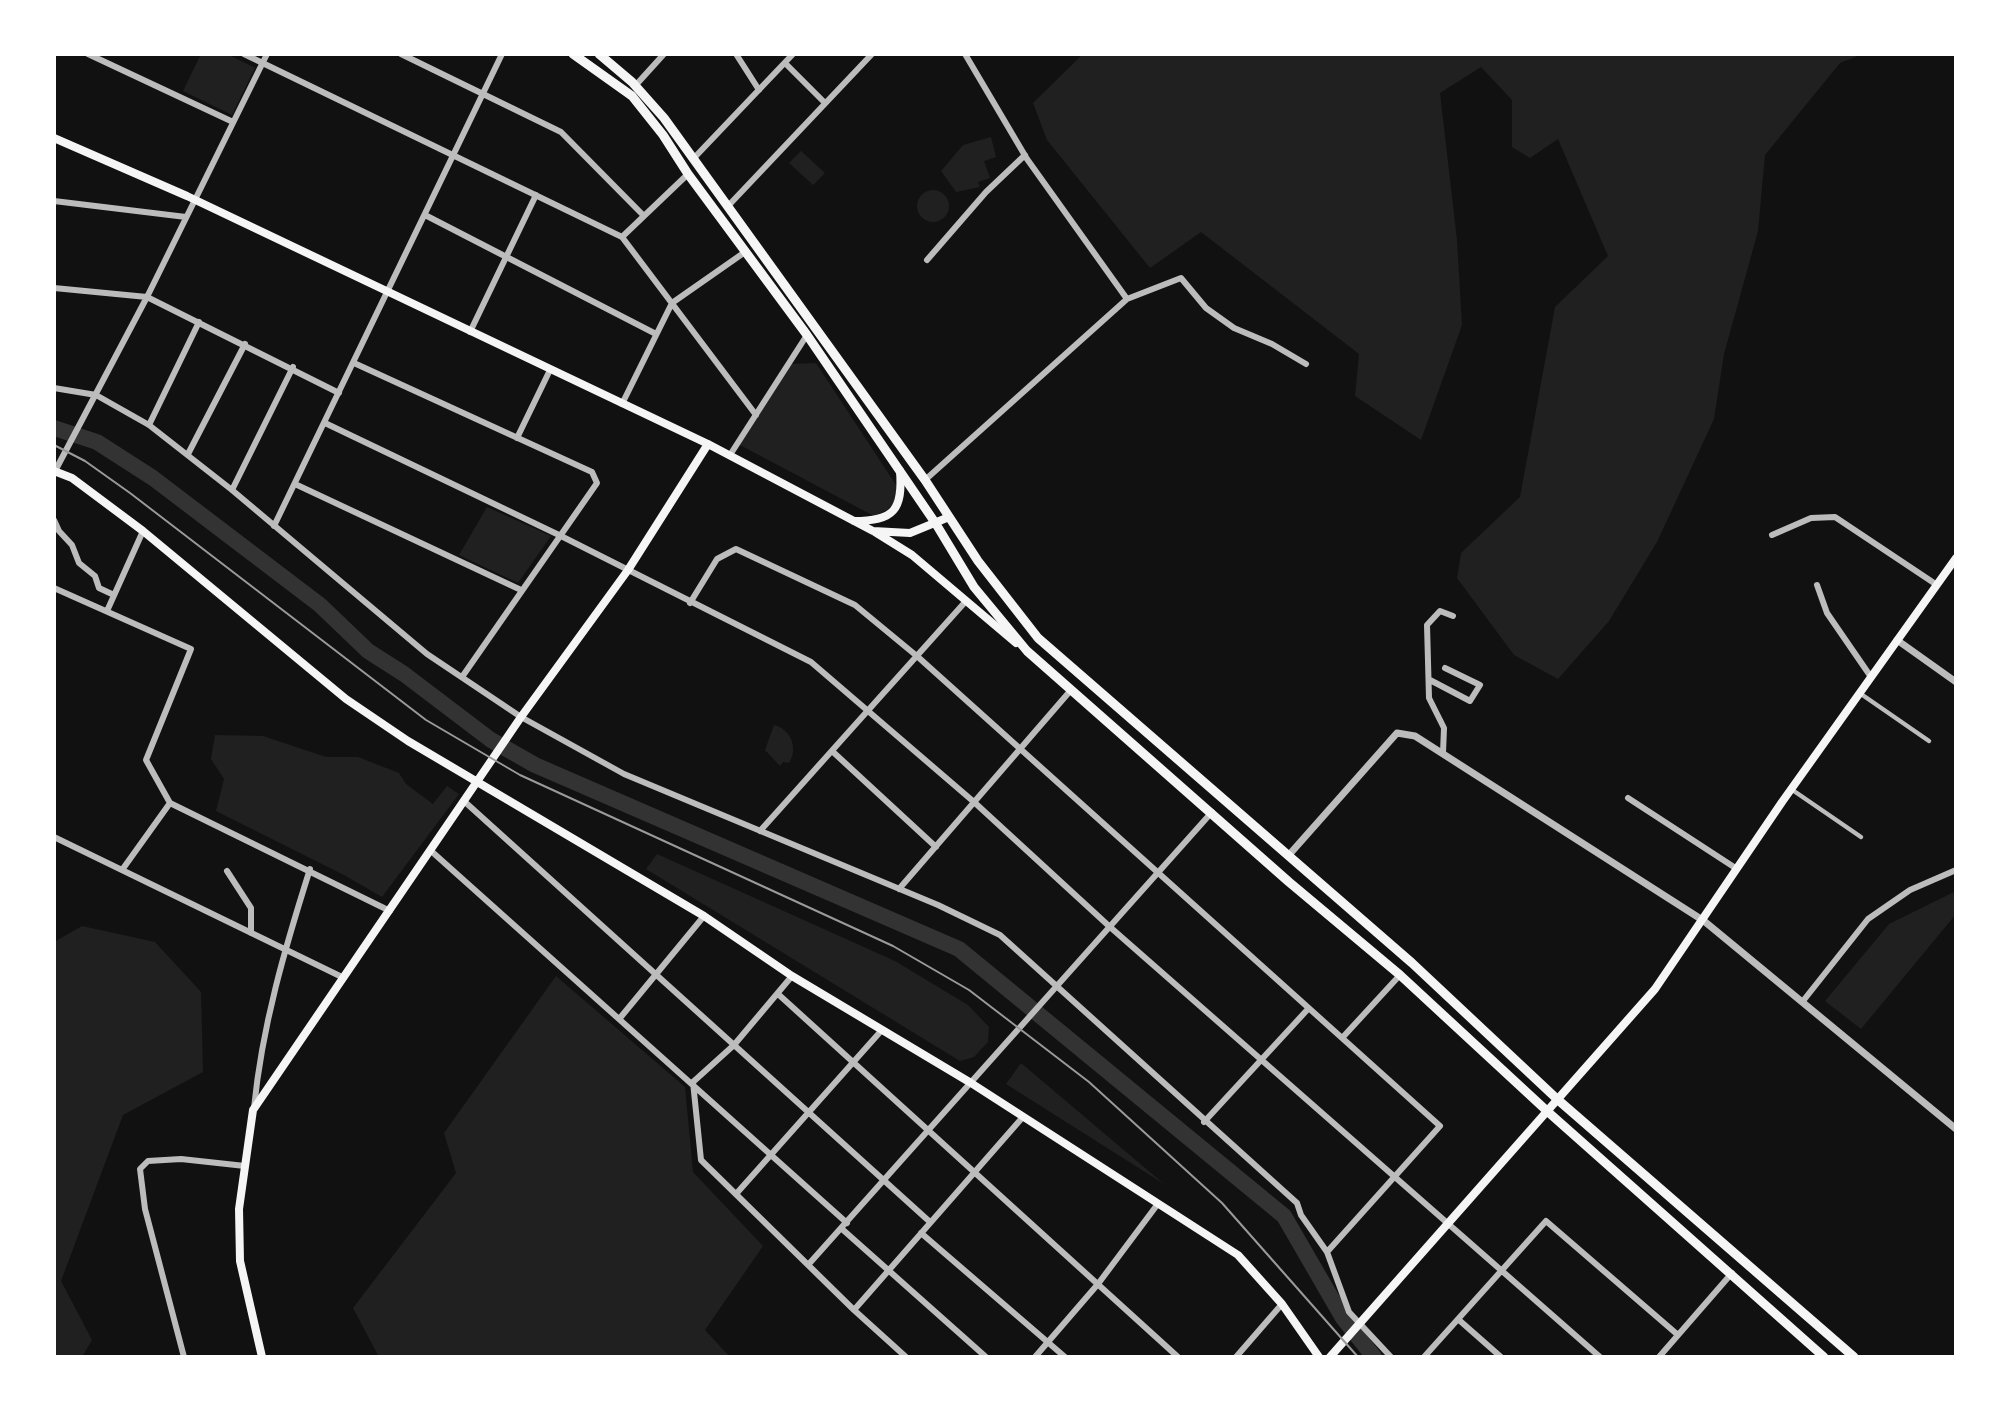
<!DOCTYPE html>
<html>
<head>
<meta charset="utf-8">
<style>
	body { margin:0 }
	#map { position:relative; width:2010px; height:1411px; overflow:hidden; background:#111; font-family:"Titillium Web",sans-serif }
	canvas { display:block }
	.frame { position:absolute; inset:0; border:56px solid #fff; pointer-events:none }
</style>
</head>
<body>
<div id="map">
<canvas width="2010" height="1411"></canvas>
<div class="frame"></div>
</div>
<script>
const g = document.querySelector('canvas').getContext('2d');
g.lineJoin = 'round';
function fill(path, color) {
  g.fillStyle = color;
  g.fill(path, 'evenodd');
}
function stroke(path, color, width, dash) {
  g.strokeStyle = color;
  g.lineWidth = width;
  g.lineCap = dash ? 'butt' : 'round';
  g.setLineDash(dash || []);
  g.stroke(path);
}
fill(new Path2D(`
	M201 54H227L255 68 232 115 183 91Z
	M1083 54H1863L1840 63 1765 155 1758 231 1724 354 1714 419 1657 542 1609 621 1558 679 1514 655 1457 578 1461 553 1520 497 1555 307 1608 256 1558 139 1530 158 1512 147V100L1481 67 1440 93 1457 240 1462 325 1421 440 1355 396 1359 354 1201 232 1150 268 1047 140 1033 103Z
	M991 137 996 157 984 161 990 178 978 182 980 187 956 192 941 171 963 145Z
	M801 151 825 173 813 185 789 163Z
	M917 206a16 16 0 1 1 32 0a16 16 0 1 1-32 0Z
	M816 363 896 485 897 499 887 510 874 516 738 444 789 364Z
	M487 507 551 536 518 583 459 555Z
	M774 725C790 729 799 747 789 763L783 762 780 766 765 750Z
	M215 735 263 736 326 757H358L399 773 406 784 433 804 447 786 459 794 382 897 344 875 216 811 224 779 211 759Z
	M657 854 895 961 968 1005 989 1027 988 1042 974 1057 960 1061 646 869Z
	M1956 891V914L1861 1029 1825 1001 1889 924Z
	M82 926 155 942 201 992 203 1072 123 1115 61 1281 92 1340 82 1357H54V942Z
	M556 976 685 1087 693 1172 763 1246 705 1330 730 1357H379L353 1308 456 1173 444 1133Z
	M1021 1063 1164 1184 1006 1084Z`), '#202020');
stroke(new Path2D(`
	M54 428 97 442 153 478 320 605 368 651 404 674 491 740 535 765 959 949 1284 1216 1343 1318 1374 1357`), '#333', 16);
stroke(new Path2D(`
	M1861 694 1929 741
	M1791 789 1861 837`), '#bcbcbc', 4.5);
stroke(new Path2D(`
	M88 54 233 122
	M244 54 622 237 756 415
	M401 54 561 132 644 216
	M736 54 759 90
	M965 54 1027 159 1127 299
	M785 63 825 103
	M635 86 664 54
	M694 158 793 54
	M54 201 186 217
	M729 205 872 54
	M425 215 656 334
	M622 237 688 174
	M927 260 986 192 1025 155
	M54 288 147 297 339 393
	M470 332 536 195
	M354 363 592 472 597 483 462 677
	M54 388 96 395 149 425 232 490 427 654 521 717 624 774 938 905 1000 935 1297 1203 1301 1215 1327 1252 1349 1312 1391 1357
	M622 404 672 303 745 252
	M325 423 559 535 811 662 974 802 1110 927 1600 1357
	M149 425 199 322
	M517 438 550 370
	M188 454 245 344
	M730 455 807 335
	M54 473 147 297 267 54
	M925 480 1127 299 1181 278 1206 308 1234 328 1272 344 1306 364
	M295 484 521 590
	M232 490 293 367
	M54 520 59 531 72 545 79 563 95 576 99 588 114 595
	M274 526 502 54
	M1772 535 1811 518 1835 517 1937 585
	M1817 585 1827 613 1871 677
	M54 588 191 649 146 760 170 803 122 870
	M690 603 717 559 736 549 855 605 918 657 1440 1126 1327 1252
	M107 611 143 531
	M1430 680 1470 701 1480 685 1445 668
	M832 751 936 847
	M1443 753 1444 728 1429 698 1427 625 1440 611 1453 616
	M1628 798 1737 869
	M465 802 930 1222
	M170 803 390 911
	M760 831 966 601
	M54 837 344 978
	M430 850 847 1223
	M227 871 251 908V933
	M899 889 1071 690
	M778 994 1178 1357
	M1803 1001 1868 919 1910 890 1956 870
	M620 1018 704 916
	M1343 1037 1400 975
	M693 1082 701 1160 854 1310 906 1357
	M693 1082 734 1045 792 976
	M254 1108C262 1026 285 948 310 869
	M1204 1122 1308 1009
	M736 1194 881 1031
	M842 1229 986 1357
	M921 1233 1065 1357
	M808 1265 1212 812
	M854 1310 1022 1118
	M1459 1320 1501 1357
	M184 1357 145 1209 140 1169 148 1161 181 1159 245 1166
	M1035 1357 1098 1284 1157 1205
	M1236 1357 1282 1304
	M1424 1357 1546 1221 1678 1335
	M1659 1357 1732 1273`), '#bcbcbc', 6);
stroke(new Path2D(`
	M1897 640 1956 682
	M1288 856 1397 733 1415 736 1704 921 1956 1129`), '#bcbcbc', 7);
stroke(new Path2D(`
	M54 138 187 196 708 444 873 531 910 533 949 517
	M54 471 72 478 143 531 346 699 408 741 704 916 792 976 971 1083 1238 1255 1282 1304 1319 1357
	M854 521C894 521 903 510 900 471
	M875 532 912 555 1016 643
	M262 1357 240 1261 239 1209 253 1110 521 717 628 570 708 444
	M1330 1357 1655 989 1782 802 1956 558`), '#f5f5f5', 8);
stroke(new Path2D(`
	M573 54 632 96 663 135 688 174 807 335 936 524 974 587 1027 651 1289 882 1400 975 1547 1111 1824 1357
	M599 54 632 82 664 118 925 480 978 561 1038 638 1412 963 1557 1099 1854 1357`), '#f5f5f5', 9);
stroke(new Path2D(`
	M54 445 85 461 130 493 426 720 520 775 893 946 969 990 1089 1082 1222 1203 1358 1357`), '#9a9a9a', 2);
</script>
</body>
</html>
